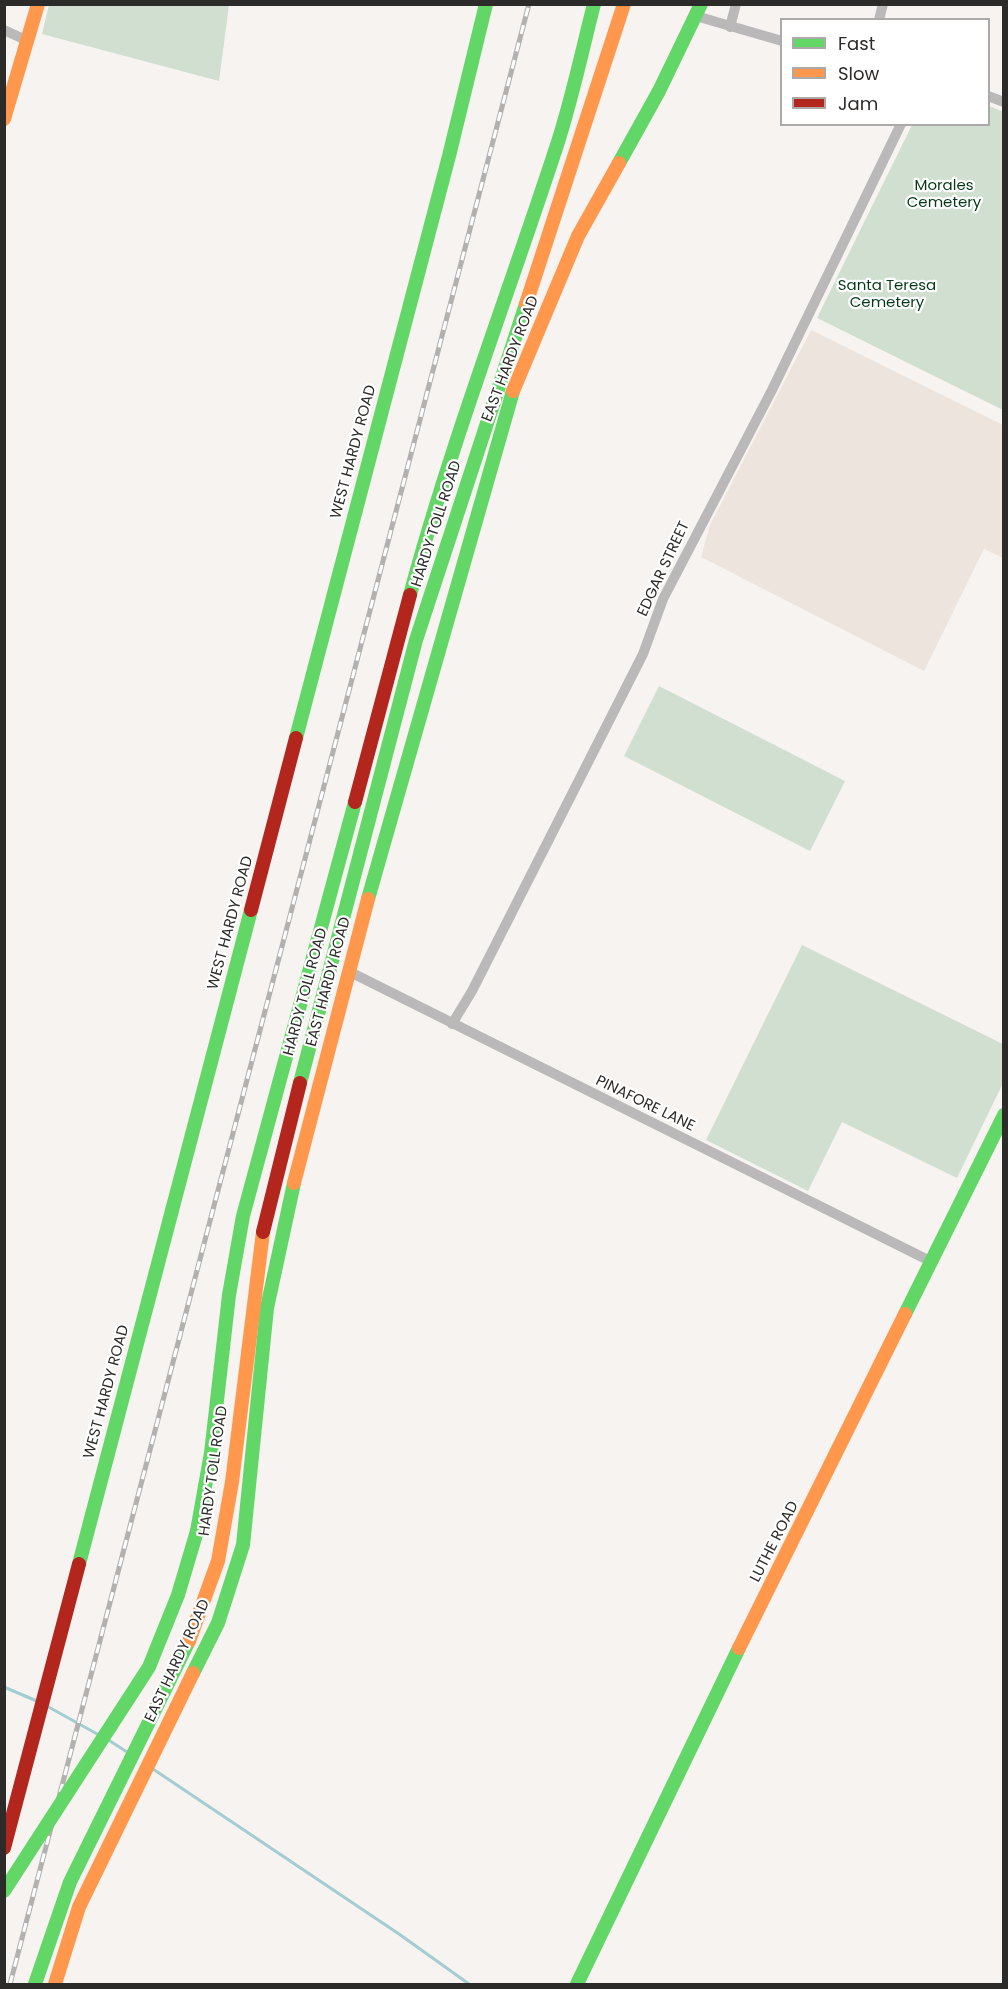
<!DOCTYPE html>
<html>
<head>
<meta charset="utf-8">
<style>
	body { margin:0 }
	#map { position:relative; width:1008px; height:1989px; overflow:hidden; background:#f6f3f0; font-family:Poppins,sans-serif }
	canvas { display:block }
	.frame { position:absolute; inset:0; border:6px solid #2d2b29; pointer-events:none }
	.legend { position:absolute; left:780px; top:18px; width:210px; height:108px; box-sizing:border-box; background:#fff; border:2px solid #abaaa9; margin:0; padding:8px 10px; list-style:none; font-size:18px; color:#2d2b29 }
	.legend li { display:flex; align-items:center; gap:12px; height:30px }
	.legend b { width:30px; border:2px solid #abaaa9 }
</style>
</head>
<body>
<div id="map">
<canvas width="1008" height="1989"></canvas>
<div class="frame"></div>
<ul class="legend">
<li><b style="height:8px;background:#63d668"></b>Fast</li>
<li><b style="height:8px;background:#ff974d"></b>Slow</li>
<li><b style="height:8px;background:#b3261e"></b>Jam</li>
</ul>
</div>
<script>
const g = document.querySelector('canvas').getContext('2d');
g.lineJoin = 'round';
function fill(path, color) {
  g.fillStyle = color;
  g.fill(path, 'evenodd');
}
function stroke(path, color, width, dash) {
  g.strokeStyle = color;
  g.lineWidth = width;
  g.lineCap = dash ? 'butt' : 'round';
  g.setLineDash(dash || []);
  g.stroke(path);
}
function write(font, color, halo, rows, align = 'center') {
  g.font = font + ' Poppins,sans-serif';
  g.lineWidth = 4.5;
  g.setLineDash([]);
  g.textBaseline = 'middle';
  g.strokeStyle = halo;
  g.fillStyle = color;
  for (const [text, x, y, turn = 0] of rows) {
    g.save();
    g.translate(x, y);
    g.rotate((+turn || 0) * Math.PI / 180);
    g.textAlign = isNaN(turn) ? turn : align;
    if (halo) g.strokeText(text, 0, 0);
    g.fillText(text, 0, 0);
    g.restore();
  }
}
fill(new Path2D(`
	M811 330 1003 425V558L984 549 924 671 701 557 710 525Z`), '#ede4dd');
fill(new Path2D(`
	M49 5H229L219 81 42 34Z
	M989 106 1004 112 1003 410 817 318 912 125 988 124Z
	M659 686 845 781 810 851 624 756Z
	M802 945 1003 1044V1083L957 1178 842 1122 808 1191 706 1140Z`), '#d0dfd0');
stroke(new Path2D(`
	M4 1687 39 1702
	M45 1705 99 1735
	M110 1741 127 1752
	M150 1767 399 1934 469 1984`), '#a3cdd3', 3);
stroke(new Path2D(`
	M696 16 782 41
	M879 20 883 4
	M730 27 736 4
	M4 30 28 41
	M988 96 1004 102
	M348 971 930 1261
	M452 1024 472 991 643 654 663 599 772 390 901 124`), '#bab8b9', 10);
stroke(new Path2D(`
	M619 163 659 91 701 4
	M410 595C451 443 508 295 557 145 572 99 582 51 594 4
	M296 738 449 156 486 4
	M368 899 513 391
	M300 1083 416 640 526 304
	M905 1314 1004 1115
	M197 1531 211 1453 229 1295 243 1216 355 802
	M79 1564 251 910
	M193 1673 218 1623 243 1545 267 1308 294 1183
	M35 1984 70 1882 189 1641
	M577 1984 739 1648`), '#63d668', 14);
stroke(new Path2D(`
	M4 119 38 4
	M526 304 624 4
	M513 391 578 236 619 163
	M294 1183 368 899
	M189 1641 218 1561 232 1482 263 1232
	M739 1648 905 1314
	M55 1984 79 1907 193 1673`), '#ff974d', 14);
stroke(new Path2D(`
	M355 802 410 595
	M251 910 296 738
	M263 1232 300 1083
	M4 1848 79 1564`), '#b3261e', 14);
const rail = new Path2D(`
	M10 1984 529 4`);
stroke(rail, '#b2b1b0', 5);
stroke(rail, '#fff', 3, [9]);
stroke(new Path2D(`
	M4 1891 149 1667 178 1595 197 1531`), '#63d668', 14);
write('15px', '#063818', '#fff', [
	["Morales",944,186],
	["Cemetery",944,203],
	["Santa Teresa",887,286],
	["Cemetery",887,303]
]);
write('15px', '#2d2b29', '#fff', [
	["EAST HARDY ROAD",511,359,-69],
	["WEST HARDY ROAD",354,452,-75],
	["HARDY TOLL ROAD",437,524,-72],
	["EDGAR STREET",664,569,-65],
	["WEST HARDY ROAD",231,923,-75],
	["EAST HARDY ROAD",329,982,-75],
	["HARDY TOLL ROAD",306,992,-75],
	["PINAFORE LANE",645,1104,26],
	["WEST HARDY ROAD",107,1392,-75],
	["HARDY TOLL ROAD",214,1471,-82],
	["LUTHE ROAD",775,1542,-63],
	["EAST HARDY ROAD",178,1661,-65]
]);
</script>
</body>
</html>
